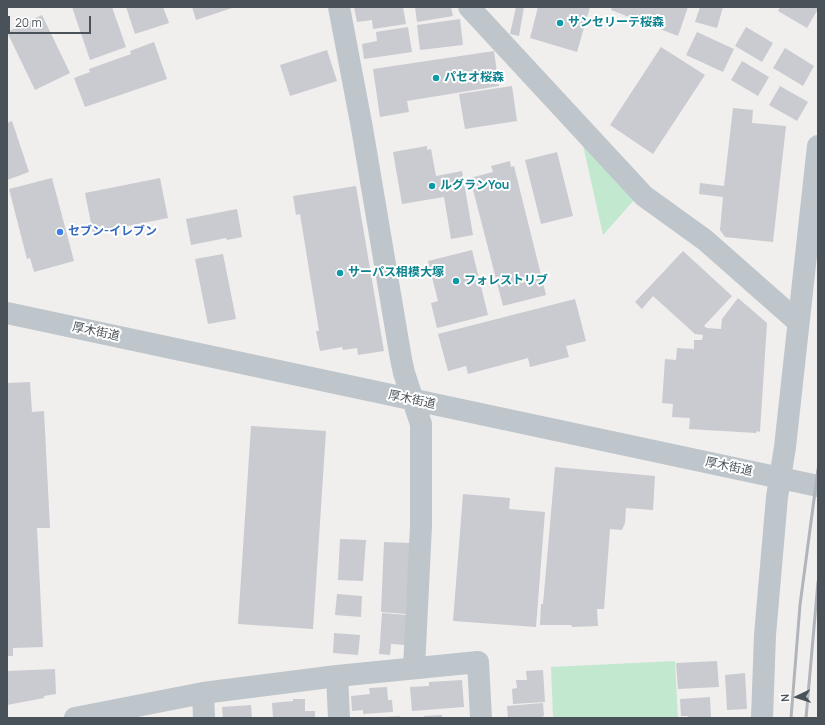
<!DOCTYPE html>
<html>
<head>
<meta charset="utf-8">
<style>
	body { margin:0 }
	#map { position:relative; width:825px; height:725px; overflow:hidden; background:#f1eeee; font-family:Manrope,sans-serif }
	canvas { display:block }
	.frame { position:absolute; inset:0; border:8px solid #495259; pointer-events:none }
	.north { position:absolute; left:777px; top:677px; width:40px; height:40px; -webkit-text-stroke:3px #fff; paint-order:stroke; rotate:266deg; font-size:11px; font-weight:700; line-height:16px; text-align:center; color:#495259 }
	.north::after { content:''; display:block; margin:auto; width:14px; height:18px; background:#495259; clip-path:polygon(50% 0,100% 100%,50% 72%,0 100%) }
	.scale { position:absolute; left:8px; top:16px; width:83px; height:18px; box-sizing:border-box; border:2px solid #495259; border-top:0; padding-left:5px; font-size:12px; line-height:14px; white-space:nowrap; color:#495259; -webkit-text-stroke:3px #fff; paint-order:stroke }
</style>
</head>
<body>
<div id="map">
<canvas width="825" height="725"></canvas>
<div class="frame"></div>
<div class="north">N</div>
<div class="scale">20 m</div>
</div>
<script>
const g = document.querySelector('canvas').getContext('2d');
g.lineJoin = 'round';
function fill(path, color) {
  g.fillStyle = color;
  g.fill(path, 'evenodd');
}
function stroke(path, color, width, dash) {
  g.strokeStyle = color;
  g.lineWidth = width;
  g.lineCap = dash ? 'butt' : 'round';
  g.setLineDash(dash || []);
  g.stroke(path);
}
function write(font, color, halo, rows, align = 'center') {
  g.font = font + ' Manrope,"Noto Sans JP",sans-serif';
  g.lineWidth = 4;
  g.setLineDash([]);
  g.textBaseline = 'middle';
  g.strokeStyle = halo;
  g.fillStyle = color;
  for (const [text, x, y, turn = 0] of rows) {
    g.save();
    g.translate(x, y);
    g.rotate((+turn || 0) * Math.PI / 180);
    g.textAlign = isNaN(turn) ? turn : align;
    if (halo) g.strokeText(text, 0, 0);
    g.fillText(text, 0, 0);
    g.restore();
  }
}
fill(new Path2D(`
	M583 145 636 198 603 235Z
	M675 661 678 718H553L551 667Z`), '#c2e9cf');
fill(new Path2D(`
	M72 7H112L126 47 90 60Z
	M126 7H163L169 23 135 34Z
	M192 7H235L196 20Z
	M354 7H403L406 24 373 29 372 20 357 22Z
	M415 7H451L453 16 417 22Z
	M516 7H524L519 36 510 34Z
	M538 7H590L577 52 530 38Z
	M612 7H688L678 36 611 10Z
	M700 7H723L717 28 695 22Z
	M780 7H816L818 9 807 28 778 11Z
	M42 15 70 73 35 90 7 32Z
	M460 19 463 45 420 50 417 25Z
	M408 27 412 52 364 59 362 44 377 41 376 32Z
	M746 27 773 43 762 62 735 46Z
	M697 32 734 49 723 72 686 55Z
	M154 42 167 79 85 107 74 78 90 72 89 69 131 54 130 51Z
	M661 47 705 75 653 154 610 125Z
	M785 48 814 66 803 86 773 68Z
	M327 50 337 81 290 96 280 65Z
	M494 51 499 86 407 101 409 112 380 117 373 69Z
	M742 61 769 77 758 96 731 80Z
	M512 86 517 121 465 129 459 94Z
	M780 86 808 102 797 121 769 105Z
	M733 108 753 110 752 123 786 126 773 242 725 237 720 230 723 197 699 194 700 183 724 186Z
	M12 121 29 172 7 180V123Z
	M427 146V150L431 149 436 176 462 171 473 235 451 239 444 197 402 204 393 152Z
	M557 152 573 216 541 224 525 160Z
	M510 161 511 167 514 166 546 295 503 306 470 178 493 172 491 166Z
	M52 178 74 261 34 272 30 258 27 259 9 189Z
	M160 178 168 218 93 233 85 193Z
	M356 186 384 351 358 355 357 348 343 350 342 347 320 351 316 331H319L300 214 296 215 293 196Z
	M237 209 242 237 227 240 226 238 191 245 186 219Z
	M472 250 488 315 437 328 431 303 438 301 428 261Z
	M683 251 732 296 704 326 707 328 721 329 722 319 738 298 767 323 760 432 757 431 756 433 689 429 690 418 672 417 673 404 662 403 665 359 676 360 677 348 694 349V340H702L703 335 695 334 653 296 642 309 635 302Z
	M223 254 236 319 208 324 195 259Z
	M575 299 586 341 566 346 569 357 530 367 528 358 468 374 466 366 448 371 438 334Z
	M30 382 32 412 44 411 50 528H37L43 647 13 648V656H7V383Z
	M251 426 326 431 313 629 238 624Z
	M555 467 655 476 653 510 626 508 625 523 622 530 610 529 604 609H597L598 626 572 627 571 625H540L541 604H543Z
	M463 494 510 498 509 509 545 512 536 627 453 621Z
	M340 539 366 540 363 581 338 580Z
	M384 542 410 543 406 614 381 612Z
	M337 594 362 596 361 617 335 615Z
	M382 613 407 615 405 645 380 643Z
	M334 633 360 635 358 655 333 653Z
	M380 643 391 644 390 655 379 654Z
	M717 661 719 687 678 689 676 663Z
	M55 669 56 694 44 696V698L7 705V671Z
	M543 670 545 702 513 704 512 689 517 688 516 680H527L526 671Z
	M745 673 747 709 727 710 725 675Z
	M462 680 464 707 412 711 410 687 429 686V682Z
	M387 687 388 700H392L393 712 363 714V710L352 711 351 696 370 694 369 688Z
	M710 697 711 718H688V716H681L680 699Z
	M293 699H305V711H315V718H273L272 703 293 701Z
	M543 703 544 716 542 717V718H508L507 706Z
	M251 705 252 718H223L222 707Z
	M442 715V718H424V716Z
	M400 716V718H383V717Z`), '#c9cbd0');
stroke(new Path2D(`
	M339 7 362 128 401 359 404 373 421 424V526L414 668
	M469 7 644 196 705 240 798 322
	M7 313 818 486
	M337 676 339 718
	M203 693 204 718
	M75 718 203 693 337 676 478 662 481 718
	M762 718 765 635 777 497 785 447 818 146`), '#bec6cb', 22);
stroke(new Path2D(`
	M791 718 800 605 818 469
	M806 718 818 582`), '#b1b4b8', 3);
for (const [x, y, r, color] of [
	[560,23,4,"#0f9aa8"],
	[436,78,4,"#0f9aa8"],
	[432,186,4,"#0f9aa8"],
	[60,232,4,"#3f7fe0"],
	[340,273,4,"#0f9aa8"],
	[456,281,4,"#0f9aa8"]
]) {
  const dot = new Path2D();
  dot.arc(x, y, r, 0, 2 * Math.PI);
  g.fillStyle = color;
  g.fill(dot);
  stroke(dot, '#fff', 1.5);
}
write('bold 12px', '#0d838f', '#fff', [
	["サンセリーテ桜森",568,23],
	["パセオ桜森",444,78],
	["ルグランYou",440,186],
	["サーパス相模大塚",348,273],
	["フォレストリブ",464,281]
], 'left');
write('bold 12px', '#366cbe', '#fff', [
	["セブン-イレブン",68,232]
], 'left');
write('12px', '#495259', '#fff', [
	["厚木街道",96,332,12],
	["厚木街道",412,400,12],
	["厚木街道",729,467,12]
]);
</script>
</body>
</html>
